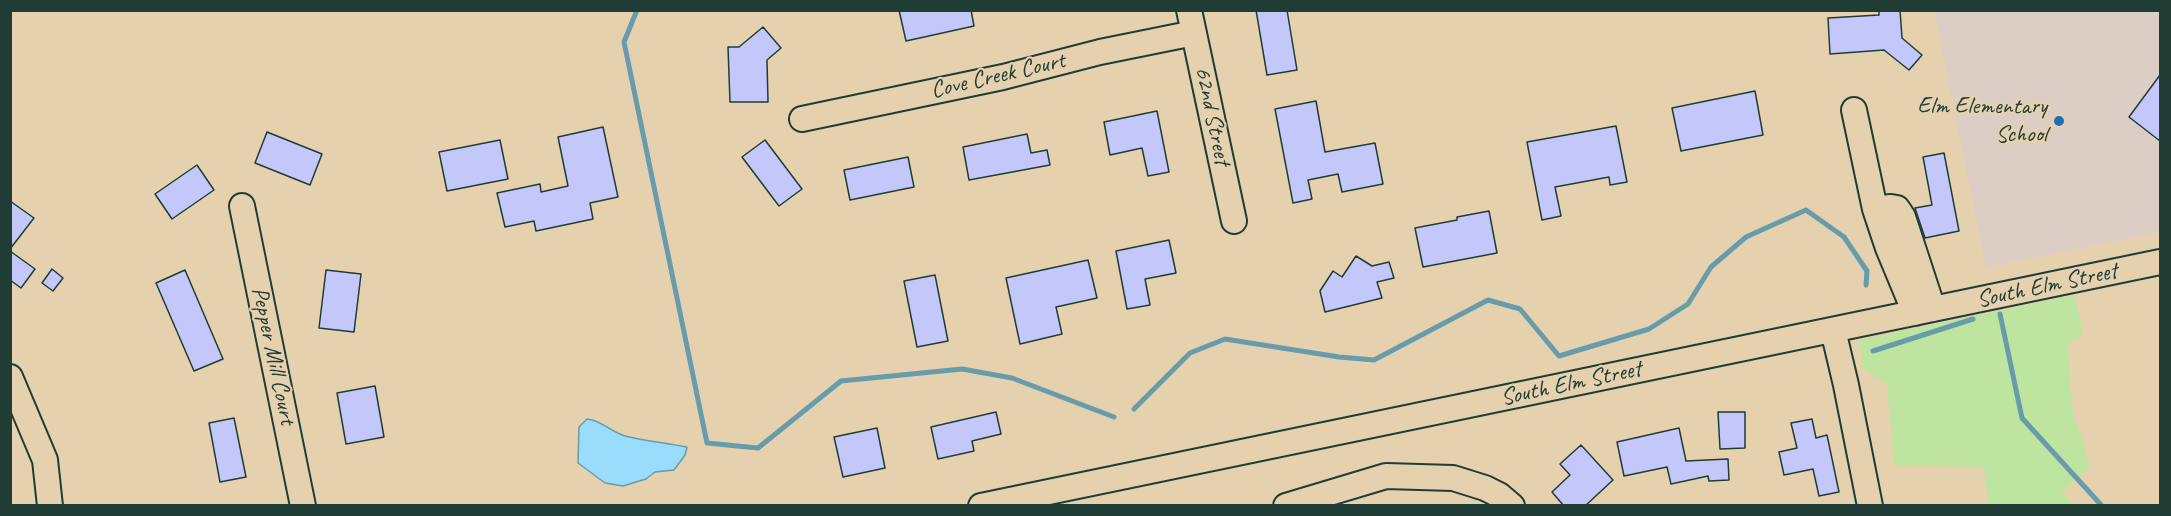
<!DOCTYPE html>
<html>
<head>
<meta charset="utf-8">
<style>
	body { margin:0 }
	#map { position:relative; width:2171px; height:516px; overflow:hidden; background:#e6d1af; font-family:Caveat,sans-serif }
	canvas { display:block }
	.frame { position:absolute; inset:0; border:12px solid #1f3d34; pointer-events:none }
</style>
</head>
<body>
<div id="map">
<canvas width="2171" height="516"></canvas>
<div class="frame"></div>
</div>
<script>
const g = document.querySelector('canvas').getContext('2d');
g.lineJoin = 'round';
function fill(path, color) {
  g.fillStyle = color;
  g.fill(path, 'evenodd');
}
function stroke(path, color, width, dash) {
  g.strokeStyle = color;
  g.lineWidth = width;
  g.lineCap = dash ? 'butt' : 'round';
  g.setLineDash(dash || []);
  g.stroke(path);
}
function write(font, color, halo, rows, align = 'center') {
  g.font = font + ' Caveat,sans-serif';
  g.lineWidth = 4.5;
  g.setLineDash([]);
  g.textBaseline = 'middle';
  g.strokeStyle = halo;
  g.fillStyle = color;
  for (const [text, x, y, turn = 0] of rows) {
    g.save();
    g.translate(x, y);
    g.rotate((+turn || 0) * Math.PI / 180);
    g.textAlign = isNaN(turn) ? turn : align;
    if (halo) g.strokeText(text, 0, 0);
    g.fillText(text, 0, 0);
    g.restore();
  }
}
fill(new Path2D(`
	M1934 11H2160V232L1986 267Z`), '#dccec5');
fill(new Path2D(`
	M2075 295 2083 334 2068 343 2072 411 2084 443 2089 468 2061 492 2075 505H1988L1984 467 1894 465 1887 385 1862 367 1860 340Z`), '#bde5a0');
const water = new Path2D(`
	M587 419C601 420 609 431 625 436 645 441 667 443 687 447L685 455 674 470 655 472 646 479 623 486 605 483 578 463 579 427Z`);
fill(water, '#99dcfb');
stroke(water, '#689cab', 1.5);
stroke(new Path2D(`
	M637 10 624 42 707 443 758 448 841 381 962 369 1012 378 1114 417
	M2000 314 2022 418 2102 506
	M1873 351 1973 319
	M1134 409 1190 353 1225 339 1339 357 1374 360 1488 300 1520 309 1559 356 1649 329 1688 304 1711 267 1746 237 1806 210 1844 237 1867 271 1866 285`), '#689cab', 5);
const building = new Path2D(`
	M899 10H971L974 26 906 41Z
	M1256 10H1287L1297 70 1267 75Z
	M1879 10H1900L1902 38 1922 55 1909 70 1884 50 1830 54 1828 18 1879 15Z
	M763 27 781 48 767 60 768 102H730L728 47H739Z
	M2160 75V141L2129 117Z
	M1755 91 1763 135 1681 151 1672 108Z
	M1316 101 1325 152 1375 143 1383 184 1342 192 1338 174 1308 180 1312 199 1293 203 1275 109Z
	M1157 111 1169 172 1148 176 1142 148 1110 155 1104 122Z
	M1616 126 1627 182 1610 185 1609 177 1555 187 1561 216 1542 220 1527 142Z
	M603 127 618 197 590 203 593 219 536 231 534 221 505 227 497 193 540 184 541 192 568 186 558 137Z
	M267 132 322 154 310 185 255 163Z
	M1027 134 1031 153 1047 150 1050 165 969 180 963 147Z
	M500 140 508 179 447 191 439 152Z
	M765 140 802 189 779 206 742 157Z
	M1944 153 1959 231 1925 238 1915 208 1932 205 1923 157Z
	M908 157 914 187 850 200 844 170Z
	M197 165 214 190 172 219 155 194Z
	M10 201 34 218 10 249Z
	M1489 211 1497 253 1423 267 1415 228 1457 220V217Z
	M1169 240 1176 273 1145 279 1150 305 1127 309 1116 251Z
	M10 251 35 269 21 288 10 280Z
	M1356 256 1372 266 1389 262 1394 278 1377 282 1382 298 1325 312 1320 291 1333 271 1342 277Z
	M1088 260 1097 298 1056 307 1062 334 1020 344 1006 278Z
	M52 269 63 278 53 291 42 283Z
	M185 270 223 359 194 371 156 283Z
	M326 270 361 274 354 332 319 328Z
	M935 275 948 341 917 347 904 281Z
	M375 386 384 437 346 444 337 393Z
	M996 412 1001 434 972 441 974 451 938 459 931 427Z
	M1718 412H1745V448L1720 449Z
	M234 418 246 477 220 482 209 423Z
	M1812 419 1816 438 1827 435 1839 492 1819 496 1813 469 1784 475 1779 452 1797 448 1791 423Z
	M877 428 885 468 843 477 834 437Z
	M1679 428 1686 461 1728 459 1729 480 1709 481 1708 476 1671 484 1667 467 1624 476 1617 442Z
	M1581 445 1613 480 1585 506H1564L1552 492 1570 475 1560 464Z`);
fill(building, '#c3c7f9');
stroke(building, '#1f3d34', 1.5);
const minor = new Path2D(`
	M1189 10 1234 221
	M1854 110 1875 209 1888 248 1915 313
	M802 119 1003 77 1100 52 1194 33
	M242 206 303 506
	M1875 209 1891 207 1897 208 1903 217 1933 309
	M1833 330 1846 385 1870 506
	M10 377 45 460 50 506
	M981 506 2160 262
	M1286 506 1386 476 1453 478 1485 488 1499 495 1512 506`);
stroke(minor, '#1f3d34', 28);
stroke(minor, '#e6d1af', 24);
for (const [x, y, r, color] of [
	[2059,121,6,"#1f6fb2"]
]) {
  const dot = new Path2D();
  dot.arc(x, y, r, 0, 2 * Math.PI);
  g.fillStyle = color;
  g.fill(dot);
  stroke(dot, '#e6d1af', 2);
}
write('24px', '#1f3d34', '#e6d1af', [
	["Cove Creek Court",998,76,-13],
	["62nd Street",1212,116,78],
	["South Elm Street",2047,286,-12],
	["Pepper Mill Court",273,356,78],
	["South Elm Street",1571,384,-12]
]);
write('24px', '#1f3d34', '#e6d1af', [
	["Elm Elementary",2047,107],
	["School",2047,135]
], 'right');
</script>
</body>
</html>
